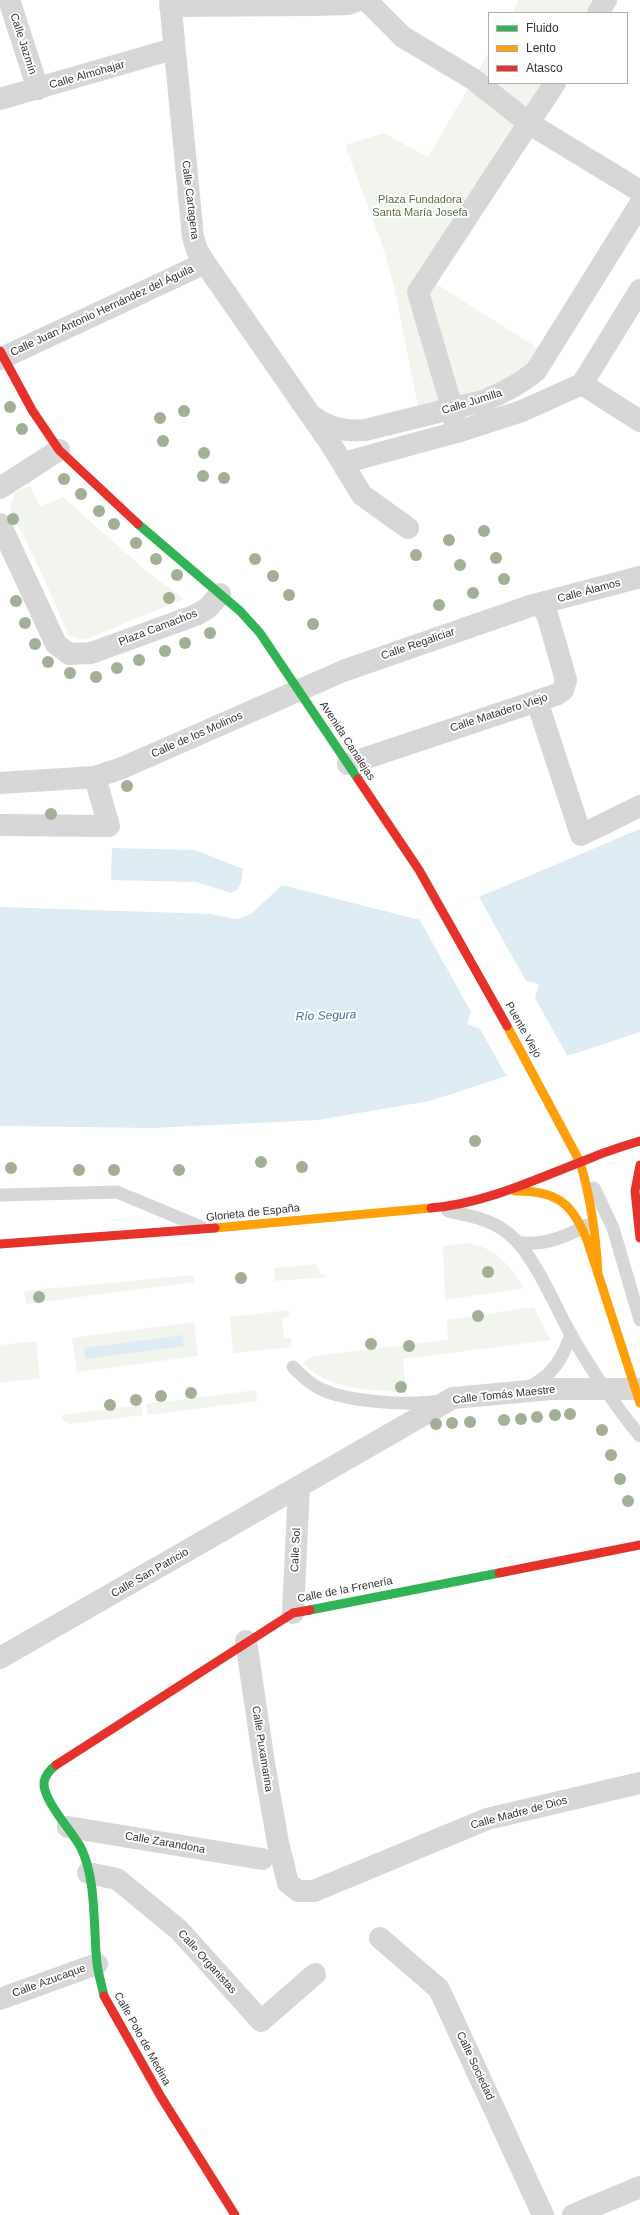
<!DOCTYPE html>
<html>
<head>
<meta charset="utf-8">
<style>
	body { margin:0 }
	#map { position:relative; width:640px; height:2215px; overflow:hidden; background:#fff; font-family:Arial,sans-serif }
	canvas { display:block }
	.legend { position:absolute; left:488px; top:12px; width:140px; height:72px; box-sizing:border-box; background:#fff; border:1px solid #adadad; margin:0; padding:5px 7px; list-style:none; font-size:12px; color:#333 }
	.legend li { display:flex; align-items:center; gap:8px; height:20px }
	.legend b { width:20px; border:1px solid #adadad }
</style>
</head>
<body>
<div id="map">
<canvas width="640" height="2215"></canvas>
<ul class="legend">
<li><b style="height:5px;background:#30b455"></b>Fluido</li>
<li><b style="height:5px;background:#ff9f0a"></b>Lento</li>
<li><b style="height:5px;background:#e5322d"></b>Atasco</li>
</ul>
</div>
<script>
const g = document.querySelector('canvas').getContext('2d');
g.lineJoin = 'round';
function fill(path, color) {
  g.fillStyle = color;
  g.fill(path, 'evenodd');
}
function stroke(path, color, width, dash) {
  g.strokeStyle = color;
  g.lineWidth = width;
  g.lineCap = dash ? 'butt' : 'round';
  g.setLineDash(dash || []);
  g.stroke(path);
}
function write(font, color, halo, rows, align = 'center') {
  g.font = font + ' Arial,sans-serif';
  g.lineWidth = 4;
  g.setLineDash([]);
  g.textBaseline = 'middle';
  g.strokeStyle = halo;
  g.fillStyle = color;
  for (const [text, x, y, turn = 0] of rows) {
    g.save();
    g.translate(x, y);
    g.rotate((+turn || 0) * Math.PI / 180);
    g.textAlign = isNaN(turn) ? turn : align;
    if (halo) g.strokeText(text, 0, 0);
    g.fillText(text, 0, 0);
    g.restore();
  }
}
fill(new Path2D(`
	M519 0H606L598 13H512Z
	M489 52V83H555L435 283 547 354 536 371 420 417 395 290 383 247 345 145 384 133 428 157Z
	M30 486 40 507 63 497 145 570 184 599 84 640 69 636 41 572 10 509 15 492Z
	M467 1243C495 1247 510 1265 524 1288L445 1300 443 1246Z
	M316 1264 320 1273 329 1277 275 1281 274 1268Z
	M193 1275 194 1282 26 1304 24 1291Z
	M534 1307 551 1340 403 1359 406 1393C372 1389 326 1391 303 1362L313 1356 448 1340 447 1320Z
	M289 1310V1317L282 1318 284 1338H291L292 1347 233 1353 230 1317Z
	M194 1322 198 1356 77 1372 72 1338Z
	M36 1341 40 1378 0 1383V1345Z
	M256 1390 257 1401 148 1415 146 1404Z
	M141 1405 143 1415 69 1424 63 1420 62 1415Z`), '#f1f5ed');
fill(new Path2D(`
	M640 829V1032L430 1101 318 1120 153 1128 0 1126V907L211 914 235 919 244 917 252 913 282 885 420 920 479 897Z
	M112 848 195 850 243 869C242 879 242 889 231 893L196 882 111 880Z
	M183 1335 184 1346 85 1359 84 1348Z`), '#ddebf3');
fill(new Path2D(`
	M479 897 526 981 539 984 535 998 568 1057 507 1077 480 1029 467 1024 471 1012 420 920Z`), '#fff');
stroke(new Path2D(`
	M594 1188 613 1228 640 1320
	M0 1195 117 1192 201 1227
	M448 1211C468 1215 489 1219 505 1231 532 1249 554 1304 570 1333 591 1369 613 1404 640 1436
	M517 1242C541 1247 566 1237 587 1225
	M293 1367C301 1375 308 1383 319 1388 345 1402 410 1406 439 1401
	M529 1387C553 1375 563 1358 571 1334`), '#d7d7d7', 13);
stroke(new Path2D(`
	M9 0 38 89
	M170 0 193 237 197 250 205 263 330 443 362 495 408 528
	M366 0 403 37 473 79 530 124 640 191
	M170 6 314 5 348 4 359 0
	M598 13 606 0
	M0 99 173 49
	M0 359 205 263
	M582 384 640 421
	M312 416C329 428 345 432 365 430L483 401C503 393 519 385 536 371L640 204
	M457 432 452 408 418 292 555 83
	M343 463 457 432 522 411 582 384 640 290
	M0 488 59 450
	M0 524 56 644 69 654 91 653 196 615 208 608 220 594
	M537 701 581 835 640 806
	M348 764 558 694 563 690 566 680 547 614 539 604
	M0 783 95 777 122 768 343 671 530 606 640 577
	M0 825 109 826 95 777
	M293 1613 299 1487
	M246 1641 264 1763 278 1843 288 1883 298 1891H314L487 1819 640 1783
	M0 1658 453 1398 551 1389H640
	M68 1827 262 1859
	M88 1873 117 1879 179 1930 261 2021 315 1974
	M380 1938 439 1989 543 2215
	M0 1999 97 1964
	M573 2215 640 2187`), '#d7d7d7', 22);
stroke(new Path2D(`
	M138 524 240 611 260 633 358 779
	M310 1610 499 1573
	M56 1765C51 1769 45 1775 44 1782 42 1800 73 1832 81 1848 97 1881 93 1928 97 1963 98 1974 102 1985 104 1996`), '#30b455', 9);
stroke(new Path2D(`
	M507 1026 580 1162C591 1199 596 1235 598 1274
	M515 1191C558 1190 574 1205 588 1243L640 1403
	M215 1228 431 1208`), '#ff9f0a', 9);
stroke(new Path2D(`
	M0 351 32 410 59 450 138 524
	M358 779 419 870 507 1026
	M640 1165 635 1191 640 1238
	M431 1208C488 1203 538 1178 591 1158 607 1151 624 1146 640 1141
	M0 1244 215 1228
	M499 1573 640 1545
	M56 1765 293 1613 310 1610
	M104 1996 161 2097 235 2215`), '#e5322d', 9);
g.fillStyle = '#a2b095';
for (const [x, y] of [
	[10,407],
	[184,411],
	[160,418],
	[22,429],
	[163,441],
	[204,453],
	[203,476],
	[224,478],
	[64,479],
	[81,494],
	[99,511],
	[13,519],
	[114,524],
	[484,531],
	[449,540],
	[136,543],
	[416,555],
	[496,558],
	[156,559],
	[255,559],
	[460,565],
	[177,575],
	[273,576],
	[504,579],
	[473,593],
	[289,595],
	[169,598],
	[16,601],
	[439,605],
	[25,623],
	[313,624],
	[210,633],
	[185,643],
	[35,644],
	[165,651],
	[139,660],
	[48,662],
	[117,668],
	[70,673],
	[96,677],
	[127,786],
	[51,814],
	[475,1141],
	[261,1162],
	[302,1167],
	[11,1168],
	[79,1170],
	[114,1170],
	[179,1170],
	[488,1272],
	[241,1278],
	[39,1297],
	[478,1316],
	[371,1344],
	[409,1346],
	[401,1387],
	[191,1393],
	[161,1396],
	[136,1400],
	[110,1405],
	[570,1414],
	[555,1415],
	[537,1417],
	[521,1419],
	[504,1420],
	[470,1422],
	[452,1423],
	[436,1424],
	[602,1430],
	[611,1455],
	[620,1479],
	[628,1501]
]) {
  g.beginPath();
  g.arc(x, y, 6, 0, 2 * Math.PI);
  g.fill();
}
write('11px', '#333', '#fff', [
	["Calle Jazmín",23,44,72],
	["Calle Almohajar",87,75,-16],
	["Calle Cartagena",190,200,83],
	["Calle Juan Antonio Hernández del Águila",102,311,-25],
	["Calle Jumilla",472,402,-17],
	["Calle Álamos",589,591,-15],
	["Plaza Camachos",158,628,-21],
	["Calle Regaliciar",418,644,-19],
	["Calle Matadero Viejo",499,713,-18],
	["Calle de los Molinos",197,735,-24],
	["Avenida Canalejas",347,741,57],
	["Puente Viejo",523,1030,61],
	["Glorieta de España",253,1213,-6],
	["Calle Tomás Maestre",504,1395,-6],
	["Calle Sol",296,1550,-87],
	["Calle San Patricio",150,1573,-30],
	["Calle de la Frenería",345,1590,-11],
	["Calle Puxamarina",262,1749,81],
	["Calle Madre de Dios",519,1813,-15],
	["Calle Zarandona",165,1843,10],
	["Calle Organistas",207,1962,48],
	["Calle Azucaque",49,1981,-20],
	["Calle Polo de Medina",142,2039,61],
	["Calle Sociedad",475,2066,65]
]);
write('11px', '#56703f', '#fff', [
	["Plaza Fundadora",420,200],
	["Santa María Josefa",420,213]
]);
write('italic 12px', '#3f7597', '#fff', [
	["Río Segura",326,1016,-2]
]);
</script>
</body>
</html>
